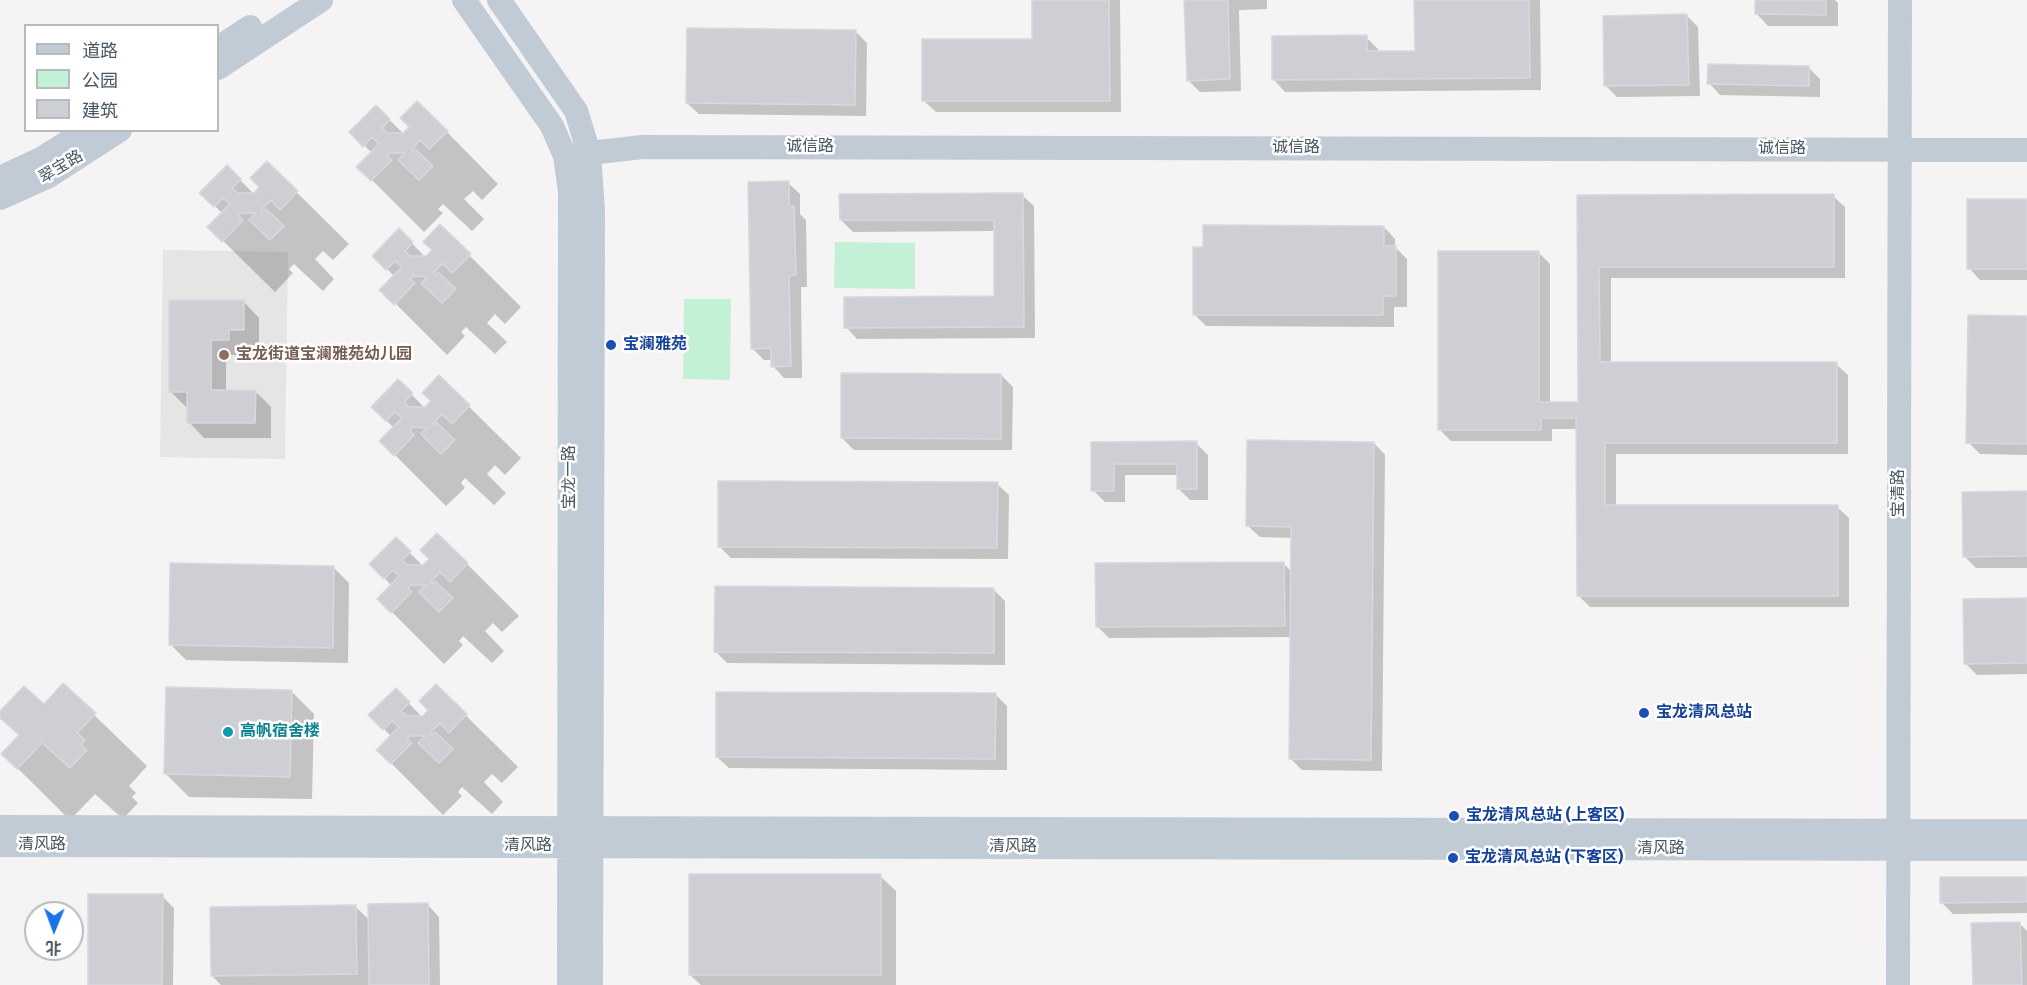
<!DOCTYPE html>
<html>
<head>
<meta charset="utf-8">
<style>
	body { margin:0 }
	#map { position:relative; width:2027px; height:985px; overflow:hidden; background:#f5f3f3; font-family:"Fira Sans","Noto Sans SC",sans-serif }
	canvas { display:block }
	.legend { position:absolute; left:24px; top:24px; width:195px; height:108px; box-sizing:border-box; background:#fff; border:2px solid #b7bbc0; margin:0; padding:8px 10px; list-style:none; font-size:18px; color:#4a5661 }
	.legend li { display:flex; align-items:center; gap:12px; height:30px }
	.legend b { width:30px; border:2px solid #b7bbc0 }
	.north { position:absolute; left:24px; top:901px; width:60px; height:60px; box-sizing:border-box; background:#fff; border:2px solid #b7bbc0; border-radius:50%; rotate:181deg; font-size:16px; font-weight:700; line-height:24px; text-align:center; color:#4a5661 }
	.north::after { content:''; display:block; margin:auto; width:21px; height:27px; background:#1a73e8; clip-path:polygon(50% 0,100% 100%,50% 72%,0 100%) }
</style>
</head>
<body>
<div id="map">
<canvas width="2027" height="985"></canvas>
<ul class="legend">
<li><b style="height:8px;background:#c1cbd6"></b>道路</li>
<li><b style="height:16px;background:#c3f1d5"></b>公园</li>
<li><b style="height:16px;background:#cdcfd5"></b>建筑</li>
</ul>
<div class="north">北</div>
</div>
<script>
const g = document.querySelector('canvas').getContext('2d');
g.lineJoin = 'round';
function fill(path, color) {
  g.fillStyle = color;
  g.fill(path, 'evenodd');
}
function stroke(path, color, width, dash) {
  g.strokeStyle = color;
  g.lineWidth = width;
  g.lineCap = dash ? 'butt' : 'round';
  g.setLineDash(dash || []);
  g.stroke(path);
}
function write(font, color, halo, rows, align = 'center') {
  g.font = font + ' "Fira Sans","Noto Sans SC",sans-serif';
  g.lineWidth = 5;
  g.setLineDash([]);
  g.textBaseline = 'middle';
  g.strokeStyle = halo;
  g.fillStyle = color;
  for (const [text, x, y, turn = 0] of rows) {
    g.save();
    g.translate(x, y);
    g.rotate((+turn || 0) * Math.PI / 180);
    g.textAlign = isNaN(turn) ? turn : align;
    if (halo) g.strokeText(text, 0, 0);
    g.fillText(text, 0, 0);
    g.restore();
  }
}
fill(new Path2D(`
	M163 250 288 252 285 459 160 457Z`), '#e6e4e5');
fill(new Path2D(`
	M835 242 915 243V289L834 288Z
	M684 299H731L730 380 683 379Z`), '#c3f1d5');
fill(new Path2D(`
	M1033 0H1120L1121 112H936L924 101 1033 40Z
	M1186 0H1267V9L1239 10 1241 91 1200 92 1188 80Z
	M1416 0H1540L1541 90 1285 92 1274 80 1366 37 1378 49V53L1416 52Z
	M1757 0H1835L1838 3V26H1768L1757 14Z
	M1687 16 1698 27 1700 96 1617 97 1606 86Z
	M855 31 867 43 866 116 699 114 687 103Z
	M1809 68 1820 79V97L1720 95 1709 83Z
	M376 107 404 134 447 132 498 184 482 200 473 191 464 199 484 219 472 231 443 204 438 209 443 213 424 232 359 167 372 153 351 132Z
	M267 163 349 244 333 260 323 251 315 259 334 279 323 291 294 264 289 269 293 273 275 292 209 227 223 214 202 193 227 167 254 194 261 187Z
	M788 183 800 194V214L806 220 807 287H801L802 378H784L773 366 772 360H764L752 348Z
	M1022 195 1034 206 1035 338 857 339 846 327 996 298 995 231 853 232 841 220Z
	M1579 196H1833L1845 207V278H1611V364H1836L1848 375V454H1616V507H1837L1849 518V607H1590L1578 595V429H1552V441H1451L1440 430 1538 252 1550 264V404H1579Z
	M2027 201V280H1980L1969 268Z
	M1384 227 1395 239V247L1407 259V307H1394V327L1206 326 1194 314Z
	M399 230 426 258 469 255 521 307 505 324 495 314 487 323 507 342 495 354 466 327 461 332 465 336 447 355 382 290 395 277 374 256Z
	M171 302H244L259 318V345H244V355H226V391H255L271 407V438H204L189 422V407H186L170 391Z
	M2027 318V455L1980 454 1968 442Z
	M1001 375 1013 387 1012 450H854L842 438Z
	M439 377 521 458 505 475 495 465 487 474 506 493 494 505 465 478 461 483 465 488 446 506 381 441 394 428 373 407 398 381 426 409 433 402Z
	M1092 443H1196L1208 455V500H1190L1178 488V475H1125V502H1105L1093 490Z
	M1374 443 1385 455 1382 771 1302 770 1290 758 1291 637 1109 638 1098 627 1283 563 1292 572V538L1260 537 1248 526Z
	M997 484 1009 495 1008 559 731 558 719 546Z
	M2027 493V568H1976L1964 556Z
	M396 539 424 567 467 564 519 616 502 632 493 623 485 631 504 651 492 663 463 636 459 641 463 645 444 664 379 599 392 586 371 564Z
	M333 567 349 583 348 663 186 660 170 644Z
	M993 589 1005 601V665L727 663 716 652Z
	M2027 599V674L1977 675 1965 663Z
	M63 685 147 766 129 786 136 793 132 797 138 803 123 819 95 794 70 820 3 754 20 736 0 716V714L44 706Z
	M436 686 518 767 502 783 492 774 484 782 503 802 492 814 462 787 458 792 462 796 443 815 378 750 392 737 371 716 396 690 423 718 430 710Z
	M291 691 314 714 312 799 189 797 166 774Z
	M995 694 1007 706V770L729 768 717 757Z
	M880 876 896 891V985H701L690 975Z
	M2027 879V913L1953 914 1941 902Z
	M162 896 174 908 173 985H89Z
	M428 905 439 917 440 985H221L212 976 355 906 370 921Z
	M2020 924 2027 931V985H1974Z`), '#0003');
const building = new Path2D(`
	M1032 0H1109L1110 101H922V39H1032Z
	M1184 0H1228L1230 79 1187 81Z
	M1414 0H1529L1530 78 1272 80V36L1367 35V51H1415Z
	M1755 0H1826V15L1755 14Z
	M1687 14 1689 85 1604 86 1603 16Z
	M687 28 856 30 855 105 686 103Z
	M1708 64 1809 66V86L1707 84Z
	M417 101 448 131 429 149 420 140 411 150 412 151 415 149 433 166 419 180 398 160 405 153H390L387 156 392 160 371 181 356 167 379 144 372 137 363 147 349 132 376 105 390 119 382 128 387 133H403L409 127 400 118Z
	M267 161 298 191 280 210 271 200 261 210 263 212 266 209 284 226 270 240 249 220 256 213H241L238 216 243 220 222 242 207 227 230 204 223 198 214 207 199 193 227 165 241 179 232 188 238 193H254L259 187 250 178Z
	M789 181V206H794L796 275 789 276 791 366 771 367V348L751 349 748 182Z
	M1023 193 1024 327 844 328V297L994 296V220H840L839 194Z
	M1834 194V267H1599L1600 362H1837V443H1605V505H1838V596H1577L1576 418H1541V430H1438V251H1539V402H1578L1577 195Z
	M1967 199H2027V269H1967Z
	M440 224 471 254 452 273 443 263 433 273 435 275 438 272 456 289 442 303 421 283 428 277 414 276 410 279 415 283 394 305 379 290 402 267 395 261 386 270 372 256 399 228 413 242 405 251 410 256H426L432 250 423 242Z
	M1203 225 1384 226V246H1396V296H1383V315H1193V247H1203Z
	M169 300H244V330H229V340H211V390H256L255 423H187V392H169Z
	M1968 315 2027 316V444L1966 443Z
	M841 373 1001 374V439L841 438Z
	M439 375 470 405 452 424 442 414 433 424 435 426 437 423 455 440 441 454 421 434 427 428 413 427 410 430 414 435 394 456 379 441 402 418 395 412 386 421 371 407 398 379 413 393 404 402 409 407H425L431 401 422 393Z
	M1247 440 1374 442 1371 760 1289 759 1291 527 1246 526Z
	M1197 441V489H1177V464H1114V491H1091V442Z
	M718 481 998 482 997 548 718 547Z
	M2027 491V556L1963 557 1962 492Z
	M437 533 468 563 450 582 440 572 431 582 433 584 435 581 453 598 439 612 419 592 425 585H411L408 588 412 592 391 613 377 599 399 576 393 570 384 579 369 564 396 537 411 551 402 560 407 565H423L429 559 420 550Z
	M1284 562 1285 626 1096 627 1095 563Z
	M170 563 334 566 333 648 169 645Z
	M715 586 994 588V653L714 652Z
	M2027 598V663L1964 664 1963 599Z
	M63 683 96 713 77 733 85 740 81 745 87 750 70 768 42 743 17 769 1 754 19 735 0 718V711L24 686 44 704Z
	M436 684 467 714 449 733 440 723 430 733 432 735 435 732 453 749 439 763 418 743 425 736H410L407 739 412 743 391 764 376 750 399 727 392 721 383 730 368 715 396 688 410 702 401 711 407 716H423L428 710 419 701Z
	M166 687 292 690 290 777 164 774Z
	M716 692 996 693 995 759 716 757Z
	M689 874H881V975H689Z
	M1940 877H2027V902L1940 903Z
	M88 894H163L162 985H88Z
	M428 903 429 985H369L368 904Z
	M356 905 357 974 211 976 210 907Z
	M2020 922 2022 985H1973L1971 923Z`);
fill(building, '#cdcfd5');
stroke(building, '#d7d9de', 1.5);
stroke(new Path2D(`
	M464 0 552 126 565 156 570 191 569 985
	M499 0 576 111 589 153 593 211 591 985
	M218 48 250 27
	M218 68 321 0
	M565 156 642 147 2027 150
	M0 178 41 159 87 130
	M0 198 49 176 120 130
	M0 827 2027 831
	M0 845 2027 849
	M1898 985 1900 0`), '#c1cbd6', 24);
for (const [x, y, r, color] of [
	[611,345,6,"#1a4fb4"],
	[224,355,6,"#8d6e63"],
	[1644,713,6,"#1a4fb4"],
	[228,732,6,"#0f9aa8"],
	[1454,816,6,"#1a4fb4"],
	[1453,858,6,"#1a4fb4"]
]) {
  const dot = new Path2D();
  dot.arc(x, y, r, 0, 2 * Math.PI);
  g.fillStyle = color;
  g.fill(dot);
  stroke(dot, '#fff', 2);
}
write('16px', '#4a5661', '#fff', [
	["诚信路",810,147],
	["诚信路",1296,148],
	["诚信路",1782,149],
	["翠宝路",61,167,-31],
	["宝龙一路",570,477,-90],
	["宝清路",1899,493,-90],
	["清风路",42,845],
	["清风路",528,846],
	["清风路",1013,847],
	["清风路",1661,849]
]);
write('bold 16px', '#164399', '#fff', [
	["宝澜雅苑",623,345],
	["宝龙清风总站",1656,713],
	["宝龙清风总站 (上客区)",1466,816],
	["宝龙清风总站 (下客区)",1465,858]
], 'left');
write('bold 16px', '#785e54', '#fff', [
	["宝龙街道宝澜雅苑幼儿园",236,355]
], 'left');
write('bold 16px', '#0d838f', '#fff', [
	["高帆宿舍楼",240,732]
], 'left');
</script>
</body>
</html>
